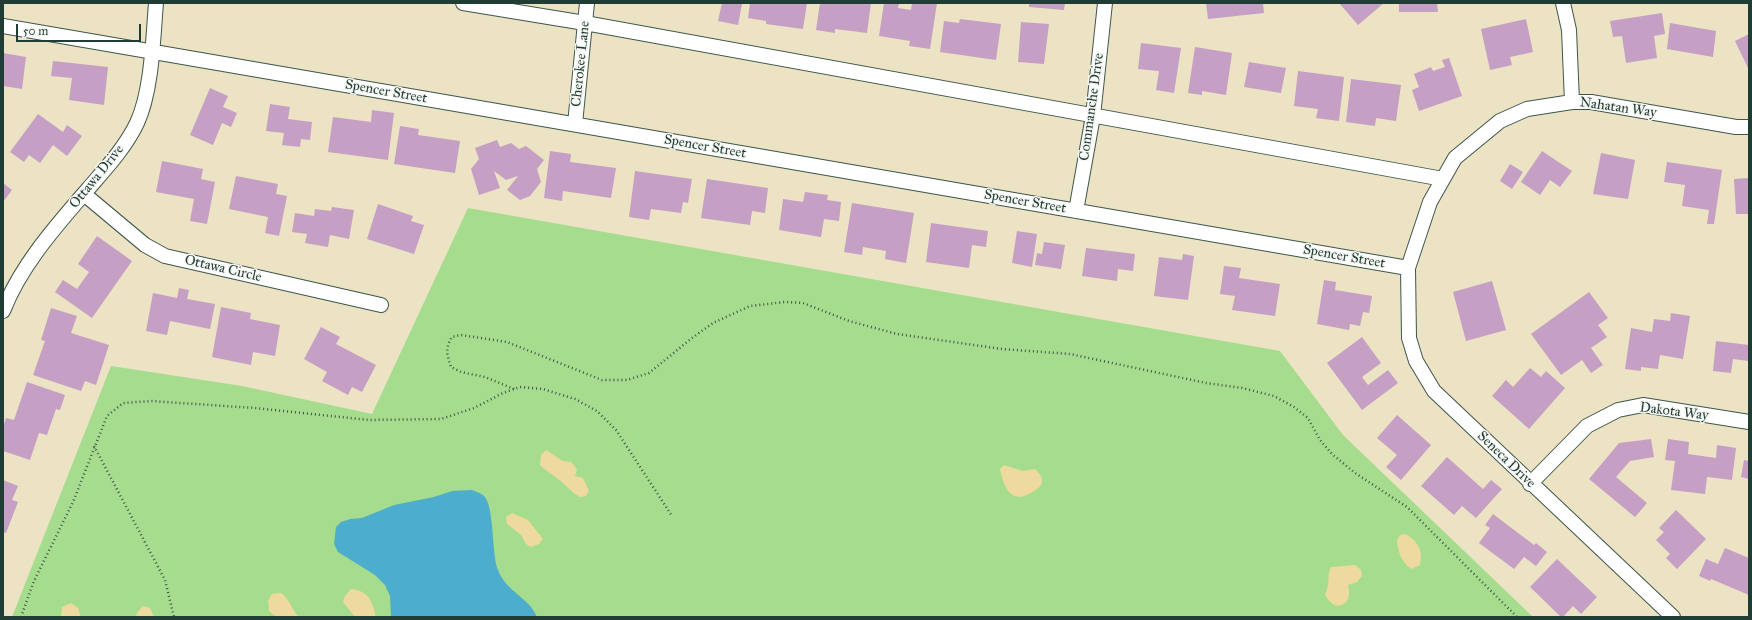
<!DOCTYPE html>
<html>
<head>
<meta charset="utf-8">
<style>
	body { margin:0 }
	#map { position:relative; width:1752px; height:620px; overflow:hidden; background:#ebe3c4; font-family:"IM FELL Great Primer",serif }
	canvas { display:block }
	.frame { position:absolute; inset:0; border:4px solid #1f3d34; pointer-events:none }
	.scale { position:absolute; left:16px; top:24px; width:125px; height:18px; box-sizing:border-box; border:2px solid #1f3d34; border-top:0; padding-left:5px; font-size:12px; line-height:14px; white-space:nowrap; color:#1f3d34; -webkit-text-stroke:3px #f6f6f2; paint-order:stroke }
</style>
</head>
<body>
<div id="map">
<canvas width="1752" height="620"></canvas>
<div class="frame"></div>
<div class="scale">50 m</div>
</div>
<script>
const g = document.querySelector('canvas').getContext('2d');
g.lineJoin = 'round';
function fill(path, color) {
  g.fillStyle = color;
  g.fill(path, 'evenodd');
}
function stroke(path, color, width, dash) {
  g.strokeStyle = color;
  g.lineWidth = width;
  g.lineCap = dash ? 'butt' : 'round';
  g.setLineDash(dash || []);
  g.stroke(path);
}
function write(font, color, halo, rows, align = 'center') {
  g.font = font + ' "IM FELL Great Primer",serif';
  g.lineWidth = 3;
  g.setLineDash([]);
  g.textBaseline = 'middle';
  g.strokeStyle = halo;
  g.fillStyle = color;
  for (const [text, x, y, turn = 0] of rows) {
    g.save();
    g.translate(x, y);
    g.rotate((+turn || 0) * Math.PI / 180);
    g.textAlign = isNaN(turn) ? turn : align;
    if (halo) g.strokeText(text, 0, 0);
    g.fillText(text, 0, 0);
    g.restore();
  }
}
fill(new Path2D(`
	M468 208 1280 351 1343 435 1533 617H12L111 366 242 386 372 414Z`), '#a5dc8d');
fill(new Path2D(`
	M546 450 563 461 571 462 577 469 575 476 583 478 589 491 586 496 580 497C571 492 566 485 558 479 552 474 546 471 540 465L541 455Z
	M1004 465 1023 471 1035 469C1039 473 1043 477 1042 482 1041 487 1037 489 1034 491 1012 506 1004 489 1000 469Z
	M512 513 528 520 543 539 539 544 531 547 526 544 521 535 507 524 506 517Z
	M1406 534C1419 543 1423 550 1420 565L1411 569C1401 561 1398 552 1397 540L1400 535Z
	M1355 565 1361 570 1362 576 1357 582 1348 585C1349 590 1350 596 1347 601 1339 611 1328 603 1325 594 1331 584 1326 576 1331 567Z
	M351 589C369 591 372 601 376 617H355L343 602 345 596Z
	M281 593C290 599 291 609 299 617H276L269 611 268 601 272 594Z
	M71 603 78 608 81 617H61L62 607Z
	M143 606 150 608 154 617H136L137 613Z`), '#eeda9e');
fill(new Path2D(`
	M472 490C475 491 480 493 483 495 495 504 491 553 498 570 506 592 529 597 537 617H391L390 596 385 585 375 575 338 552 334 544 336 527 341 522 350 519 362 518 394 505 434 497 452 491Z`), '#4dadcc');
fill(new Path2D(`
	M722 3 742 4 738 25 718 21Z
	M750 3H807L803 29 766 24V21L748 18Z
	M820 3H871L867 33 835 29V33L816 30Z
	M884 3H899L898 8 911 10 912 3H937L930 49 909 46 910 41 879 36Z
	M1029 3H1065L1064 10 1029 7Z
	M1206 3H1263L1264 13 1208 19Z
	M1339 3H1384L1358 25Z
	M1399 3H1437L1438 12H1399Z
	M1662 13 1665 34 1654 36 1657 58 1626 63 1622 36 1613 37 1610 21Z
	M960 19 1001 24 996 60 940 52 944 21 959 23Z
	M1526 19 1533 52 1510 57 1512 65 1490 70 1481 29Z
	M1021 22 1049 24 1044 64 1018 62Z
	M1670 23 1716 31 1713 57 1667 49Z
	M1749 34V70L1735 41Z
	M1141 43 1181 48 1174 93 1156 90 1159 71 1138 69Z
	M1195 47 1232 53 1226 95 1202 91V95L1188 93Z
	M3 53 26 57 22 89 3 86Z
	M1449 58 1462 96 1419 111 1412 90 1419 87 1414 74 1431 67 1433 71 1445 67 1442 60Z
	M53 61 108 67 104 105 69 100 72 78 51 76Z
	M1249 62 1286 68 1281 93 1244 87Z
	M1298 71 1344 77 1339 121 1316 118 1318 109 1294 106Z
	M1351 79 1401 85 1396 121 1376 118 1375 126 1346 122Z
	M210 88 228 96 223 107 237 113 231 127 222 123 213 145 190 135Z
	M270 104 290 107 288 119 312 122 310 140 301 139 300 147 282 145 284 133 266 131Z
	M372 110 394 113 388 160 328 152 333 117 371 122Z
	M38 114 63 132 67 125 82 136 67 156 53 145 40 163 29 155 24 162 10 152Z
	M400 126 419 129 418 135 460 141 455 173 394 164Z
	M497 140 500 147 511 143 519 149 526 146 544 160 537 169 541 182 530 196 520 200 507 190 518 176 506 180 494 171 500 188 479 195 471 169 479 159 475 148Z
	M550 151 571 154 570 162 616 168 611 198 563 191 562 201 544 198Z
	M1542 151 1572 171 1560 187 1550 180 1540 195 1521 182Z
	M1601 153 1635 160 1628 199 1593 194Z
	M162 161 203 169 201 179 215 182 207 224 190 221 194 199 156 192Z
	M1667 162 1722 170 1714 224H1707L1709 210 1682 206 1685 185 1664 182Z
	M1510 164 1523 172 1512 189 1500 181Z
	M635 171 692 179 688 203 683 202 681 213 651 209 649 220 629 217Z
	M236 176 278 184 276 194 287 196 279 236 265 233 268 217 229 209Z
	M1749 178V214H1736L1734 179Z
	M707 179 768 188 765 213 752 211 750 225 701 218Z
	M3 183 12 190 3 202Z
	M805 192 828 195 827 200 841 202 839 221 824 219 821 237 779 230 783 199 803 202Z
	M852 203 914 213 906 263 885 259 886 251 863 247 862 255 844 252Z
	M378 204 413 216 411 221 424 225 414 254 367 239Z
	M332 207 354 210 349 239 330 235 328 247 305 243 307 234 292 232 295 213 314 216 315 209 331 211Z
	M931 223 988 231 986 247 972 245 969 268 926 262Z
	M1017 231 1037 234 1032 267 1012 263Z
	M97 236 132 261 92 318 55 292 63 280 77 289 89 272 78 264Z
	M1044 242 1065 245 1061 269 1035 265 1037 253 1042 254Z
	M1086 248 1135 254 1133 271 1118 269 1117 281 1082 276Z
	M1183 254 1194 256 1188 300 1154 296 1159 257 1182 260Z
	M1224 266 1241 268 1239 278 1280 284 1275 316 1232 310 1235 296 1220 294Z
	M1324 280 1336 282 1335 290 1372 296 1369 313 1363 312 1360 326 1350 324 1349 330 1317 324Z
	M1492 281 1506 330 1466 341 1453 292Z
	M179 288 189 290 187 299 215 304 210 329 170 321 167 335 146 331 153 293 177 298Z
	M1589 292 1608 318 1598 325 1607 337 1591 348 1603 365 1591 373 1582 360 1561 375 1531 334Z
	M221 307 251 313 250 319 280 325 275 356 253 352 251 365 212 357Z
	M51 308 77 316 71 333 109 345 96 385 85 381 81 391 33 375 45 341 41 340Z
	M1671 313 1690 316 1683 359 1660 355 1658 369 1641 367V371L1625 369 1631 328 1652 332 1654 319 1670 321Z
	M321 327 340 337 336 344 376 365 362 392 352 387 348 395 322 381 327 372 304 359Z
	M1362 337 1381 363 1362 377 1368 385 1388 370 1398 383 1362 410 1327 363Z
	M1716 341 1749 345V361L1733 359 1731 373 1713 371Z
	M1530 368 1541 377 1546 371 1565 388 1529 429 1492 396 1506 380 1513 387Z
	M27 382 65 395 60 410 56 409 47 435 39 433 30 460 3 451V428L6 418 14 420Z
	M1397 415 1431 445 1401 480 1386 467 1397 455 1377 438Z
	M1651 439 1654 457 1630 461 1616 477 1647 503 1635 517 1589 479 1619 443Z
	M1668 439 1689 442 1688 454 1716 458 1717 445 1736 448 1732 480 1707 477 1705 494 1671 490 1675 461 1665 460Z
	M1447 457 1483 489 1491 480 1502 489 1476 518 1462 506 1454 515 1421 486Z
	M1744 460 1749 461V479L1741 477Z
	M3 480 18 486 12 500 18 502 6 533 3 532Z
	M1676 510 1706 539 1677 569 1666 558 1670 554 1656 540 1664 532 1659 528Z
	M1493 514 1534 545 1536 543 1547 552 1536 566 1524 557 1514 569 1479 543 1490 528 1485 525Z
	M1725 548 1749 558V595L1711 579 1710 581 1699 576 1706 559 1718 564Z
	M1557 559 1597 597 1581 614 1573 606 1563 617H1561L1530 587Z`), '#c69fc4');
const street = new Path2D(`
	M463 3 585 23 1443 179
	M1563 3 1569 30 1572 102
	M3 26 1408 268
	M575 124 587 3
	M84 194 145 245 165 256 381 305
	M1076 211 1093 116 1105 3
	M3 311C21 265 56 226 88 189 106 168 125 148 137 123 152 91 153 38 156 3
	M1530 484 1587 426 1618 410 1643 405 1749 422
	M1673 617 1434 391 1416 361 1409 338 1408 268 1430 202 1455 158 1500 121 1527 109 1572 102H1591L1736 127H1749`);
stroke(street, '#3e564a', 16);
stroke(new Path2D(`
	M514 389 485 377 461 372 451 367C447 356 445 347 452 337L461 335 507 342 602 380H627L649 373 692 338 713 323 750 306 785 302 803 303 849 321 897 334 1002 349 1070 354 1206 383 1242 388 1274 396 1294 407 1308 418 1320 440 1332 454 1355 473 1407 507 1517 617
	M94 446 165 580 174 617
	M21 617 34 581 73 502 107 416 123 403 151 401 255 408 369 420 441 419 474 408 503 393 520 387 543 389 575 399 597 411 616 430 672 516`), '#3e564a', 2.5, [1, 3]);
stroke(street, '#fff', 14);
write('14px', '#1f3d34', '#f6f6f2', [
	["Cherokee Lane",581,64,-84],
	["Spencer Street",386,92,10],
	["Commanche Drive",1092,107,-82],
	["Nahatan Way",1618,108,8],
	["Spencer Street",705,147,10],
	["Ottawa Drive",97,177,-51],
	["Spencer Street",1025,202,10],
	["Spencer Street",1344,257,10],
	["Ottawa Circle",223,269,13],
	["Dakota Way",1674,412,7],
	["Seneca Drive",1506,460,44]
]);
</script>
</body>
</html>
